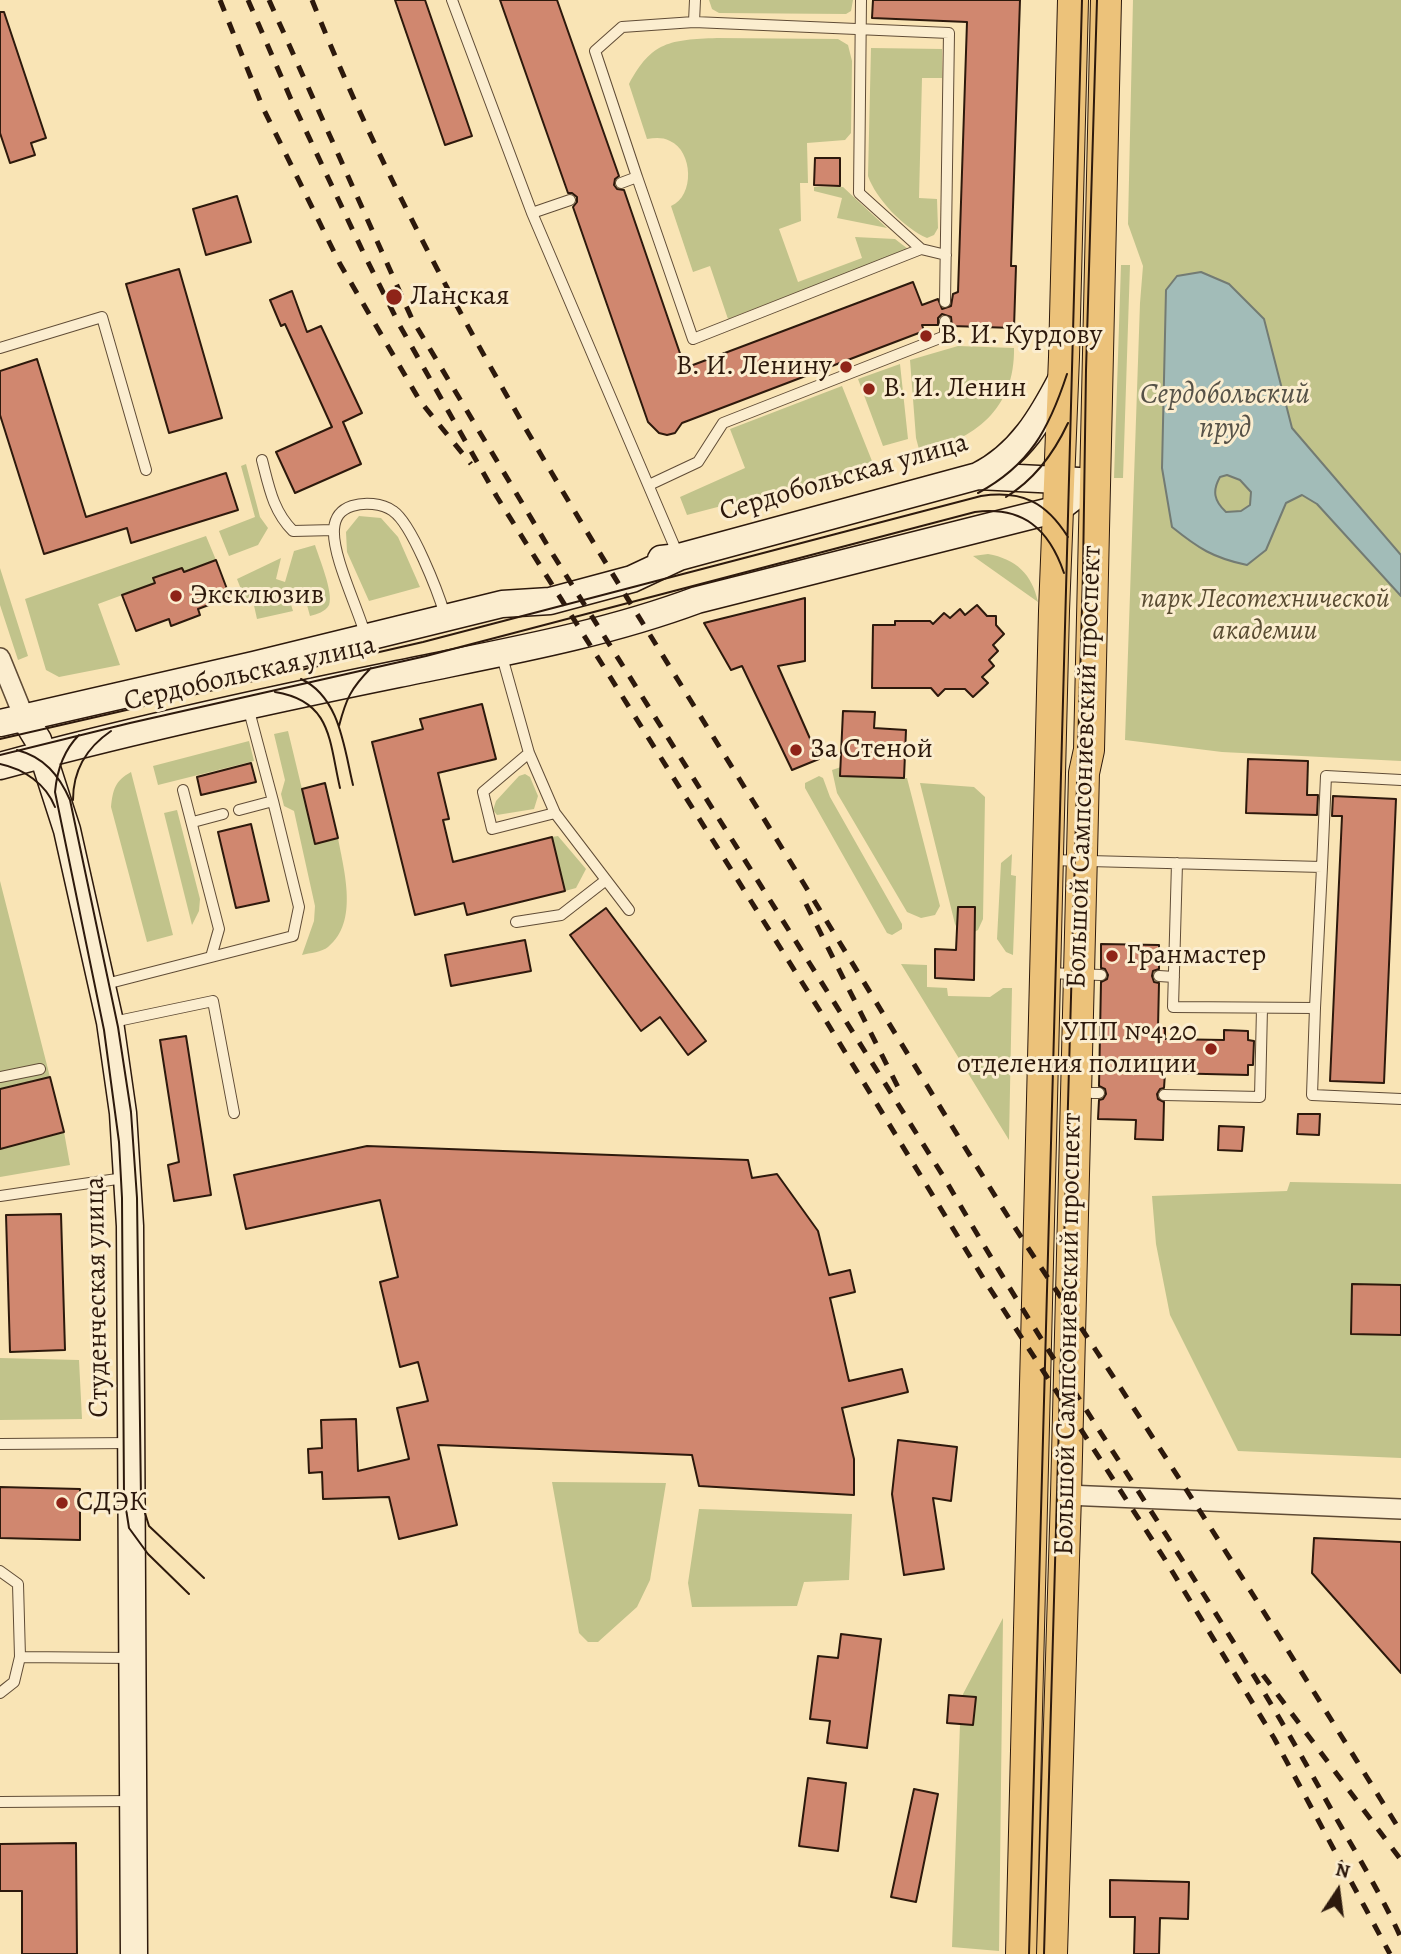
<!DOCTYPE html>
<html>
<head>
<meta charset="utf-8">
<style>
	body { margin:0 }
	#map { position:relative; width:1401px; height:1954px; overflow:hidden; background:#f9e4b5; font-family:Alegreya,serif }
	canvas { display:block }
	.north { position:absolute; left:1303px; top:1856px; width:70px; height:70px; -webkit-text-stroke:5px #fbedcf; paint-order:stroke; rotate:13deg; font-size:19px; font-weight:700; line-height:28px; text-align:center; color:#2d190c }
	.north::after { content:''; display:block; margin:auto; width:24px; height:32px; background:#2d190c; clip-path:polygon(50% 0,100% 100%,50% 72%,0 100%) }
</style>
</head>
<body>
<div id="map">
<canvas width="1401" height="1954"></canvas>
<div class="north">N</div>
</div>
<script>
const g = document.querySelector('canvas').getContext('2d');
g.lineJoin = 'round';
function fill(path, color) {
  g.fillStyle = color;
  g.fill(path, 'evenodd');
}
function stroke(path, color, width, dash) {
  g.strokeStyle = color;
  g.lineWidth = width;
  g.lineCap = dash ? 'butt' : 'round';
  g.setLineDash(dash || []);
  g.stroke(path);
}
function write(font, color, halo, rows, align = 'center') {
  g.font = font + ' Alegreya,serif';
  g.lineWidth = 6;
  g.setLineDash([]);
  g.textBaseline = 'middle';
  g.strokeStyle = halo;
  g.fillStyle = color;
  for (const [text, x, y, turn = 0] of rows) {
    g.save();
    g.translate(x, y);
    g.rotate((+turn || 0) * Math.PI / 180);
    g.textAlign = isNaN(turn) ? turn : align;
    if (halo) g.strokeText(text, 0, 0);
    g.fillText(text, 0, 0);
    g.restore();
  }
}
fill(new Path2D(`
	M709 0H853L851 11 846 14 719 13 712 9Z
	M1133 0H1401V761L1222 752 1125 740 1140 303 1143 266 1128 224Z
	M717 38 838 39 848 45 852 61 851 133 845 140 807 143 808 183H800L801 221 779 229 798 282 862 258 855 237 895 239 908 249 728 319 710 266 693 272 671 206C695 196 693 151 670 141 662 137 655 138 647 139L629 84C652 41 670 40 717 38Z
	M871 48 942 49V78H922L919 198 937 199 938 228 934 235 927 238C904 228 876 199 868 176Z
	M814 187H843L887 228 837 218 842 198 814 191Z
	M1121 265H1130L1123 478H1114Z
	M958 346 1014 348C1015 409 975 439 920 453L916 438 910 360Z
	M900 364 908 439 883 446 858 379Z
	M842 386 874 466 687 515 680 497 745 468 730 429Z
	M246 464 260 517 268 528 258 545 229 556 219 531 255 517 241 466Z
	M359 516 381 518 398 537 420 587 369 601 347 552 346 532Z
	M206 536 216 560 184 572 182 568 154 578 155 583 98 604 120 665 59 677 46 670 25 599Z
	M315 545C319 558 334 593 329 605 325 612 317 614 310 616L302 587 287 592 293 611 257 619 253 601 246 602 237 579 281 558 276 579 285 582 294 551Z
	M988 554C1016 559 1032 574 1038 602L973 556Z
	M0 568 28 656 18 660 0 605Z
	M288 731 315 843 338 838C344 871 359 922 328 947 322 952 310 953 302 955L314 921 315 906 294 811 284 806 281 794 285 780 274 734Z
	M249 741 254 761 158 785 153 766Z
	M841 767V776L907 778 940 906 935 915 921 918 907 912 837 793 832 770Z
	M131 772 173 935 147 942 111 807C113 789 115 781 131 772Z
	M525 774 530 777 538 796 534 809 497 815 493 810 496 801 519 776Z
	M819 776 823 778 830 797 902 924V929L892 935 887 933 805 788V783Z
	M920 783 974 787 985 797 983 919 978 930 972 933 958 930 955 924Z
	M177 810 200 899 199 911 192 925 164 813Z
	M558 836 586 869 576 888 565 891 552 837Z
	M1012 854 1011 875 1016 876 1013 955 1006 952 997 939 1001 863Z
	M0 881 64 1132 70 1165 0 1177Z
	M901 964 927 965V987L947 988 948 996 990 997 1003 988H1012L1009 1140Z
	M1290 1182 1401 1184V1458L1238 1451 1170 1315 1156 1244 1152 1196 1287 1191Z
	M0 1358 79 1360 82 1419 0 1420Z
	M552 1482 666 1483 650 1580 637 1607 598 1642H588L579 1633Z
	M699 1509 852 1514 849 1580 804 1582 797 1606 692 1607 688 1583Z
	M1003 1618 999 1951 952 1947 960 1724 973 1725 976 1698 962 1696Z`), '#c1c38b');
const water = new Path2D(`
	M1201 272 1229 284 1264 319 1292 428 1401 555V596L1317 504 1302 495 1286 503 1266 550 1247 565C1213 558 1198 548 1172 527L1162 468 1166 290 1177 276ZM1227 475 1240 480 1251 492 1250 505 1241 511 1226 512C1214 501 1212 491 1220 477Z`);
fill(water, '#a2bcb8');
stroke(water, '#737b73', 2);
const building = new Path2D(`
	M395 0H425L472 136 445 145Z
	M500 0H557L619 176 615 179 614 185 617 189 624 190 685 368 913 282 922 305 938 299 942 309 951 306 953 294 958 292 967 22 872 18 873 0H1020L1011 266H1016L1014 328 952 326 951 317 942 314 938 318V325H922L924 331 682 423 675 433 667 435 659 433 648 422 573 207 577 202V197L572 193H568Z
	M0 12H4L46 138 31 143 35 155 10 163 0 133Z
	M815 158H840V186L814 185Z
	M237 196 251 242 206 255 193 209Z
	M179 269 222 418 169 433 126 284Z
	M292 291 307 332 321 326 362 413 343 422 361 464 295 493 276 452 332 427 285 324 281 326 270 300Z
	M37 359 86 517 226 473 238 510 131 543 127 528 44 554 0 415V371Z
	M216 560 230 597 198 609 200 615 171 626 169 619 136 631 122 595 155 583 153 578 182 568 184 572Z
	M805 598V661L778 666 819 759 792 770 742 666 731 670 704 623Z
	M977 605 987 616H996V625L1004 634 993 645 998 651 989 660 994 666 982 677 988 683 973 697 965 689H945L938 696 931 688H872L873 625H895V621H930L933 624 944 613 950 618 960 609 965 615Z
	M482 704 496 759 438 773 449 819 443 820 453 862 552 837 565 891 467 915 464 903 415 915 372 742 423 729 420 719Z
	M843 711 875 712 874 728 906 730 904 778 840 776Z
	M1248 759 1308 761 1307 795H1318L1317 815 1246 813Z
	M251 763 256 782 201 795 197 777Z
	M325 783 338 838 315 844 302 789Z
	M1333 796 1396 799 1384 1083 1330 1081 1342 816H1332Z
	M251 824 269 901 236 908 218 832Z
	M958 907H975L974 980 935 978V949L956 950Z
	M606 908 706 1041 688 1055 660 1017 641 1031 570 935Z
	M525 940 531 971 451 986 445 955Z
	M1101 944 1159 945V969L1153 971 1152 976 1154 982 1159 983 1158 1028H1165V1039L1224 1040V1030L1248 1031V1040L1254 1041 1253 1065H1248V1075L1165 1073 1164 1088 1160 1089 1157 1094 1158 1099 1164 1102 1163 1140 1135 1139 1136 1120 1098 1119 1099 1100 1103 1099 1106 1094 1105 1089 1099 1086 1101 982 1107 979 1108 975 1105 969 1101 968Z
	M186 1036 211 1195 174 1201 168 1165 179 1162 160 1040Z
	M50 1077 64 1132 0 1149V1089Z
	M1298 1114H1320L1319 1135 1297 1134Z
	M1219 1126 1244 1127 1242 1151 1218 1150Z
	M367 1146 748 1160 752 1178 777 1174 818 1231 829 1275 850 1270 855 1292 830 1298 849 1381 902 1369 908 1392 842 1408 854 1459V1495L699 1486 692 1455 438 1445 457 1525 399 1539 389 1497 323 1499 322 1472 309 1473 308 1449 322 1448 321 1420 356 1419 358 1471 409 1459 397 1408 428 1401 418 1362 400 1367 380 1282 398 1277 380 1200 246 1229 234 1175Z
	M61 1214 65 1350 10 1352 6 1215Z
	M1352 1284 1401 1285V1335L1351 1334Z
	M898 1440 957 1447 951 1501 933 1498 944 1569 904 1575 892 1494Z
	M0 1487 80 1489V1540L0 1538Z
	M1314 1538 1401 1542V1673L1312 1573Z
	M841 1634 881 1639 867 1748 827 1743 830 1721 810 1719 818 1656 838 1658Z
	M949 1695 976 1697 973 1725 947 1723Z
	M808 1778 846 1783 838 1851 799 1846Z
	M914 1789 938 1794 916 1902 891 1897Z
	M76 1843 77 1954H22V1891H0V1844Z
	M1110 1880 1189 1882 1188 1919 1160 1918 1159 1954H1134L1135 1917H1110Z`);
fill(building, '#d0876f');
stroke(building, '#2d190c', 2);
const lane = new Path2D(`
	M452 0 532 213 679 557
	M861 0 859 193 921 249
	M694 22 695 0
	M637 177 595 51 622 27 694 22 949 33 945 302
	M621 183 637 177 693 339 921 249 946 255
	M532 213 570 200
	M0 348 102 317 146 470
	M262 460C269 487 273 511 293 531L334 530
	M649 485 698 462 723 423 945 336V321
	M366 637C358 608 332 556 334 529 335 517 340 510 352 506 364 502 382 503 393 511 412 524 438 592 445 615
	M501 653 529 753 555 813 629 910
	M248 707 273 801
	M529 753 483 792 492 829 555 813
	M183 790 219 929 211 957
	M193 822 223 814
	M1050 860 1322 867 1315 1008 1173 1007 1177 863
	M1322 867 1326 776 1401 780
	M516 922 561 915 606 880
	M1048 973 1101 975
	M1159 976 1174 977
	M102 985 293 936 299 907 273 801 239 810
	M1315 1008 1312 1095 1401 1099
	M113 1022 213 1001 234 1113
	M0 1077 40 1069
	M1092 1093H1099
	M1164 1095 1260 1097 1262 1008
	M0 1196 124 1178
	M0 1444 130 1443
	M0 1571 18 1584 20 1657 131 1658
	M0 1693 14 1682 20 1657
	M0 1802 132 1801`);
const street = new Path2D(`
	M0 658 24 717
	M1066 1495 1401 1509`);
const secondary = new Path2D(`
	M978 476 1079 481
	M661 559 679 557 978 476C1020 455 1042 417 1063 376
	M24 717 38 740 67 830 110 1022 123 1113 130 1226 134 1954
	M0 723 254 665 502 604 550 601 632 579 679 557
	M0 766C132 730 265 701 398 674 499 653 600 636 697 600L1058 509 1094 481`);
const primary = new Path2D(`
	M1021 1954 1054 611 1064 357 1073 0
	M1052 1954 1066 1495 1084 773 1089 750 1106 0`);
stroke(lane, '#604c36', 12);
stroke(street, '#604c36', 22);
stroke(secondary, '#2d190c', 29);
stroke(primary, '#2d190c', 32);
stroke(lane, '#fbedcf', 10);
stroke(street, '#fbedcf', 19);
stroke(secondary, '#fbedcf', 26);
stroke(primary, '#ecc27a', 30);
stroke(new Path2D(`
	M978 493C1030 465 1049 429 1067 374
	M1006 497C1034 480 1054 453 1068 423
	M301 679C340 697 344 748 353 785
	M275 692C332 701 329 741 340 788
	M339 726C346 699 351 688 371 668
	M79 735C63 751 57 770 55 792L104 1030 119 1142 122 1198 124 1496 129 1528 148 1554 189 1594
	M0 739 423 642 981 496C1022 490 1046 502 1068 537
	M17 750C44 757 59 775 70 800L118 1027 131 1112 137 1198 141 1500 149 1526 204 1578
	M0 755 130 723 426 656 975 512C1023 506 1049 529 1064 573
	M0 764C24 769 46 784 55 807
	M73 800C73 770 86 748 111 731
	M1029 1954 1082 0
	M1044 1954 1083 572 1086 370 1097 0`), '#2d190c', 2);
stroke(new Path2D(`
	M220 0 263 108 340 264 420 401 471 464
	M248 0 290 97 364 254 400 326 497 497 820 1011 985 1281 1164 1558 1274 1738 1390 1954
	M269 0 412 319 552 553 945 1179C1064 1387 1204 1581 1320 1789 1347 1839 1378 1887 1401 1938
	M312 0C426 286 595 545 756 806 837 937 916 1069 997 1199 1029 1251 1064 1301 1097 1352 1201 1510 1301 1671 1401 1832
	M806 904 902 1095
	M1263 1675 1401 1860`), '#2d190c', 5, [12, 12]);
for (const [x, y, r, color] of [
	[394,297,9,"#8f2418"],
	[926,336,7,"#8f2418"],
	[846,367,7,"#8f2418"],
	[869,389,7,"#8f2418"],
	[176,596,7,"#8f2418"],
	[796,750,7,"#8f2418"],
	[1112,956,7,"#8f2418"],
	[1211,1049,7,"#8f2418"],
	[62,1503,7,"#8f2418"]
]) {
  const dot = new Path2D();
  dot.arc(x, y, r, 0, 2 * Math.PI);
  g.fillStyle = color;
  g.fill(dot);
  stroke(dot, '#fbedcf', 2.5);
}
write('28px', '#2d190c', '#fbedcf', [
	["Ланская",410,297],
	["В. И. Курдову",940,336],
	["В. И. Ленину",832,367,"right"],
	["В. И. Ленин",883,389],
	["Эксклюзив",190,596],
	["За Стеной",810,750],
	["Гранмастер",1126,956],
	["УПП №4 20",1197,1033,"right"],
	["отделения полиции",1197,1065,"right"],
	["СДЭК",76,1503]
], 'left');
write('28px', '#2d190c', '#fbedcf', [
	["Сердобольская улица",844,478,-16],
	["Сердобольская улица",250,674,-13],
	["Большой Сампсониевский проспект",1085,767,-88],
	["Студенческая улица",98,1297,-91],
	["Большой Сампсониевский проспект",1069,1334,-89]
]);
write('italic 28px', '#594c32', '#fbedcf', [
	["парк Лесотехнической",1265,600],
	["академии",1265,632]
]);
write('italic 30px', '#565248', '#fbedcf', [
	["Сердобольский",1225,396],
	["пруд",1225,430]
]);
</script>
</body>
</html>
